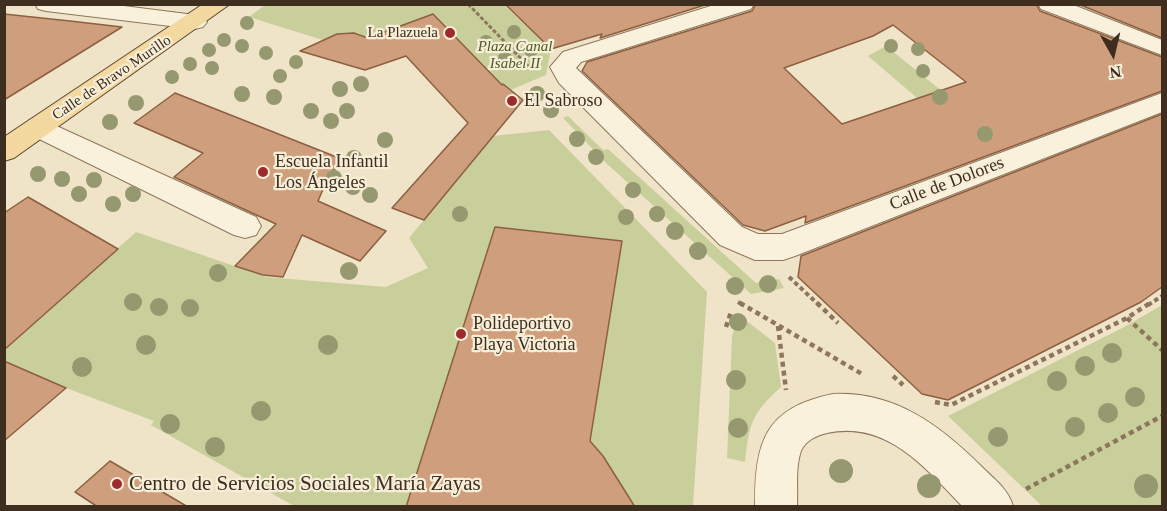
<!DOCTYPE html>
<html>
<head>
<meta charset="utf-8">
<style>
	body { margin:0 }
	#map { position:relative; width:1167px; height:511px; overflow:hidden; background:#f0e4c8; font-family:"Times New Roman",serif }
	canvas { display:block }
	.frame { position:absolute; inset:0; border:6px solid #3d2e20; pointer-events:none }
	.north { position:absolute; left:1083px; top:24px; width:60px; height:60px; -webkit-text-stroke:4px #f7eed8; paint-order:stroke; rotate:172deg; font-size:16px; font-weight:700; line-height:24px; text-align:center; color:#3d2e20 }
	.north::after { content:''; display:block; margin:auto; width:21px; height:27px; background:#3d2e20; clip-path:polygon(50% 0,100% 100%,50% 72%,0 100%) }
</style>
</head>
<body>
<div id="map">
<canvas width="1167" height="511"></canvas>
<div class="frame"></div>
<div class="north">N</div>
</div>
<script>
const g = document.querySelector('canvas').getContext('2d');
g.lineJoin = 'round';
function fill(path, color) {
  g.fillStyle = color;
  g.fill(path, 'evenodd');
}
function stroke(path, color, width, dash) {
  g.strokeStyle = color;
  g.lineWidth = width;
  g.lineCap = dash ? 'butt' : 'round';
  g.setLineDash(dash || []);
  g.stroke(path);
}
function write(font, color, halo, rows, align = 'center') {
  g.font = font + ' "Times New Roman",serif';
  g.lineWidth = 4.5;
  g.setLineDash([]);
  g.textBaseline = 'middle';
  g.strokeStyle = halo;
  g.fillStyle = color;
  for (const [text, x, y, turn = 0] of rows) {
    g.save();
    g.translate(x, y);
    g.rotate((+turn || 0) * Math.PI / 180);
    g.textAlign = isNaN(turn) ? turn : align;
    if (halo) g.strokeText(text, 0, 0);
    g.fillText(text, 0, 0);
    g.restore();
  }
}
fill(new Path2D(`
	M265 5H504L551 49 546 75 508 91 433 14 364 39 359 33H345L326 41 249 17Z
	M886 46 1004 141 979 151 868 56Z
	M568 116 603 150 608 149 756 283 779 279 784 288 751 294 606 163 563 118Z
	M549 130 707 292 693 506H294L151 425 154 421 66 388 5 361 4 350 136 232 266 277 386 287 428 268 409 238 493 136Z
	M1162 305V506H1042L948 416 1124 327Z
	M739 315 775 343 781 387C752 413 749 424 745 462L727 458 732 336Z`), '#c9cf9b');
const building = new Path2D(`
	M505 4H708L600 38 602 34 551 49Z
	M756 4H1036L1040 11 1162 57V91L805 223 806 216 765 231 743 225 582 71 587 62 752 11ZM893 25 966 82 842 124 784 68 873 36Z
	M1078 4H1162V38Z
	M4 14 70 21 122 27 4 100Z
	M433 14 502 85 503 84 523 100 424 220 392 208 468 123 406 56 365 70 300 51 337 34 354 33 368 38Z
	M175 93 344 160 329 175 318 201 386 231 360 261 302 235 283 277 263 275 235 266 276 224 174 177 203 153 134 123Z
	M1162 114V287L1141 302 948 400 922 394 798 277 801 256Z
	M28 197 118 249 4 350V213Z
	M495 227 622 241 590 441 603 456 635 507H406Z
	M4 361 66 388 4 441Z
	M110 461 188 507H98L75 492Z`);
fill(building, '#cf9f7d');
stroke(building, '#8d5f41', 1.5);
const minor = new Path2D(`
	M35 4H108L195 15 203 17 207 22 203 27 195 29 46 11 38 9Z
	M717 4H754L751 9 581 62 576 68 742 227 758 234H782L1162 93V112L795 256 783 260H755L720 245 559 83 550 67 563 52Z
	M1038 4H1071L1162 40V55L1041 9Z
	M39 118 256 217 261 226 256 235 245 238 234 235 29 134 25 127 29 120Z
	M833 394C895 391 941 426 982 467 995 480 1008 489 1013 506H962C925 468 887 420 827 433 817 435 805 441 801 451 795 468 798 489 797 506H755C755 441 765 408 833 394Z`);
const major = new Path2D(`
	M203 4H230L14 158 4 161V137Z`);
stroke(minor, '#8d765c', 2);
stroke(major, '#5b4430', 2);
stroke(new Path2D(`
	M468 4 531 69`), '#8d765c', 3, [4, 2]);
stroke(new Path2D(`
	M789 277 819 305
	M738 302 743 305
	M1148 305 1162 296`), '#8d765c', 4, [4.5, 3]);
stroke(new Path2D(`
	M740 303 862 374
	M817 303 838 323
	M1127 318 1162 350
	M778 326 786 390
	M726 327 731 312
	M893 376 903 385
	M935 402 951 405 1127 318 1150 303
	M1026 489 1162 416`), '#8d765c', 4.5, [5, 4]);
fill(minor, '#faf1dc');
fill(major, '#f3d9a0');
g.fillStyle = '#96986f';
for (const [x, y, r] of [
	[247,23,7],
	[514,32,7],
	[224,40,7],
	[486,42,7],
	[242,46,7],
	[891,46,7],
	[918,49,7],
	[209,50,7],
	[531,50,7],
	[266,53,7],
	[505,58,7],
	[296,62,7],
	[190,64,7],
	[212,68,7],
	[923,71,7],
	[280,76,7],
	[172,77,7],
	[361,84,8],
	[340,89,8],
	[242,94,8],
	[537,94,8],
	[274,97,8],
	[940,97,8],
	[136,103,8],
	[551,110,8],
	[311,111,8],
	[347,111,8],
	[331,121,8],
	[110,122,8],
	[985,134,8],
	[577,139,8],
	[385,140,8],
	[596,157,8],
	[354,158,8],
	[38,174,8],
	[334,178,8],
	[62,179,8],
	[94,180,8],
	[353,187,8],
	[633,190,8],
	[79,194,8],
	[133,194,8],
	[370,195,8],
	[113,204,8],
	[460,214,8],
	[657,214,8],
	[626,217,8],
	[675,231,9],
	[698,251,9],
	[349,271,9],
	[218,273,9],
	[768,284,9],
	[735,286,9],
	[133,302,9],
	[159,307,9],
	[190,308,9],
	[738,322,9],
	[146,345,10],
	[328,345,10],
	[1112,353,10],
	[1085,366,10],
	[82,367,10],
	[736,380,10],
	[1057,381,10],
	[1135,397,10],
	[261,411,10],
	[1108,413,10],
	[170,424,10],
	[1075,427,10],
	[738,428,10],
	[998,437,10],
	[215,447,10],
	[841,471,12],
	[929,486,12],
	[1146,486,12]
]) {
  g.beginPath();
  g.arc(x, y, r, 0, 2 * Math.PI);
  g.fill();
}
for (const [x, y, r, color] of [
	[450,33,6,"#9e2a2b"],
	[512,101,6,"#9e2a2b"],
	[263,172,6,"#9e2a2b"],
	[461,334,6,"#9e2a2b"],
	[117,484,6,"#9e2a2b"]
]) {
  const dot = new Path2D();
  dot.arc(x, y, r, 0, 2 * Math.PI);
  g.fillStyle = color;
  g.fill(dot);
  stroke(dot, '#f7eed8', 2);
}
write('15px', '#3d2e20', '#f7eed8', [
	["La Plazuela",438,33]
], 'right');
write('italic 15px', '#4d5a26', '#f7eed8', [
	["Plaza Canal",515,47],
	["Isabel II",515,64]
]);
write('15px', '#3d2e20', '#f7eed8', [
	["Calle de Bravo Murillo",112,78,-34]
]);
write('18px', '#3d2e20', '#f7eed8', [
	["El Sabroso",524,101],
	["Escuela Infantil",275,162],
	["Los Ángeles",275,183],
	["Polideportivo",473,324],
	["Playa Victoria",473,345]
], 'left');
write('18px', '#3d2e20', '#f7eed8', [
	["Calle de Dolores",947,184,-21]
]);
write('21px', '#3d2e20', '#f7eed8', [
	["Centro de Servicios Sociales María Zayas",129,484]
], 'left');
</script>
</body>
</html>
